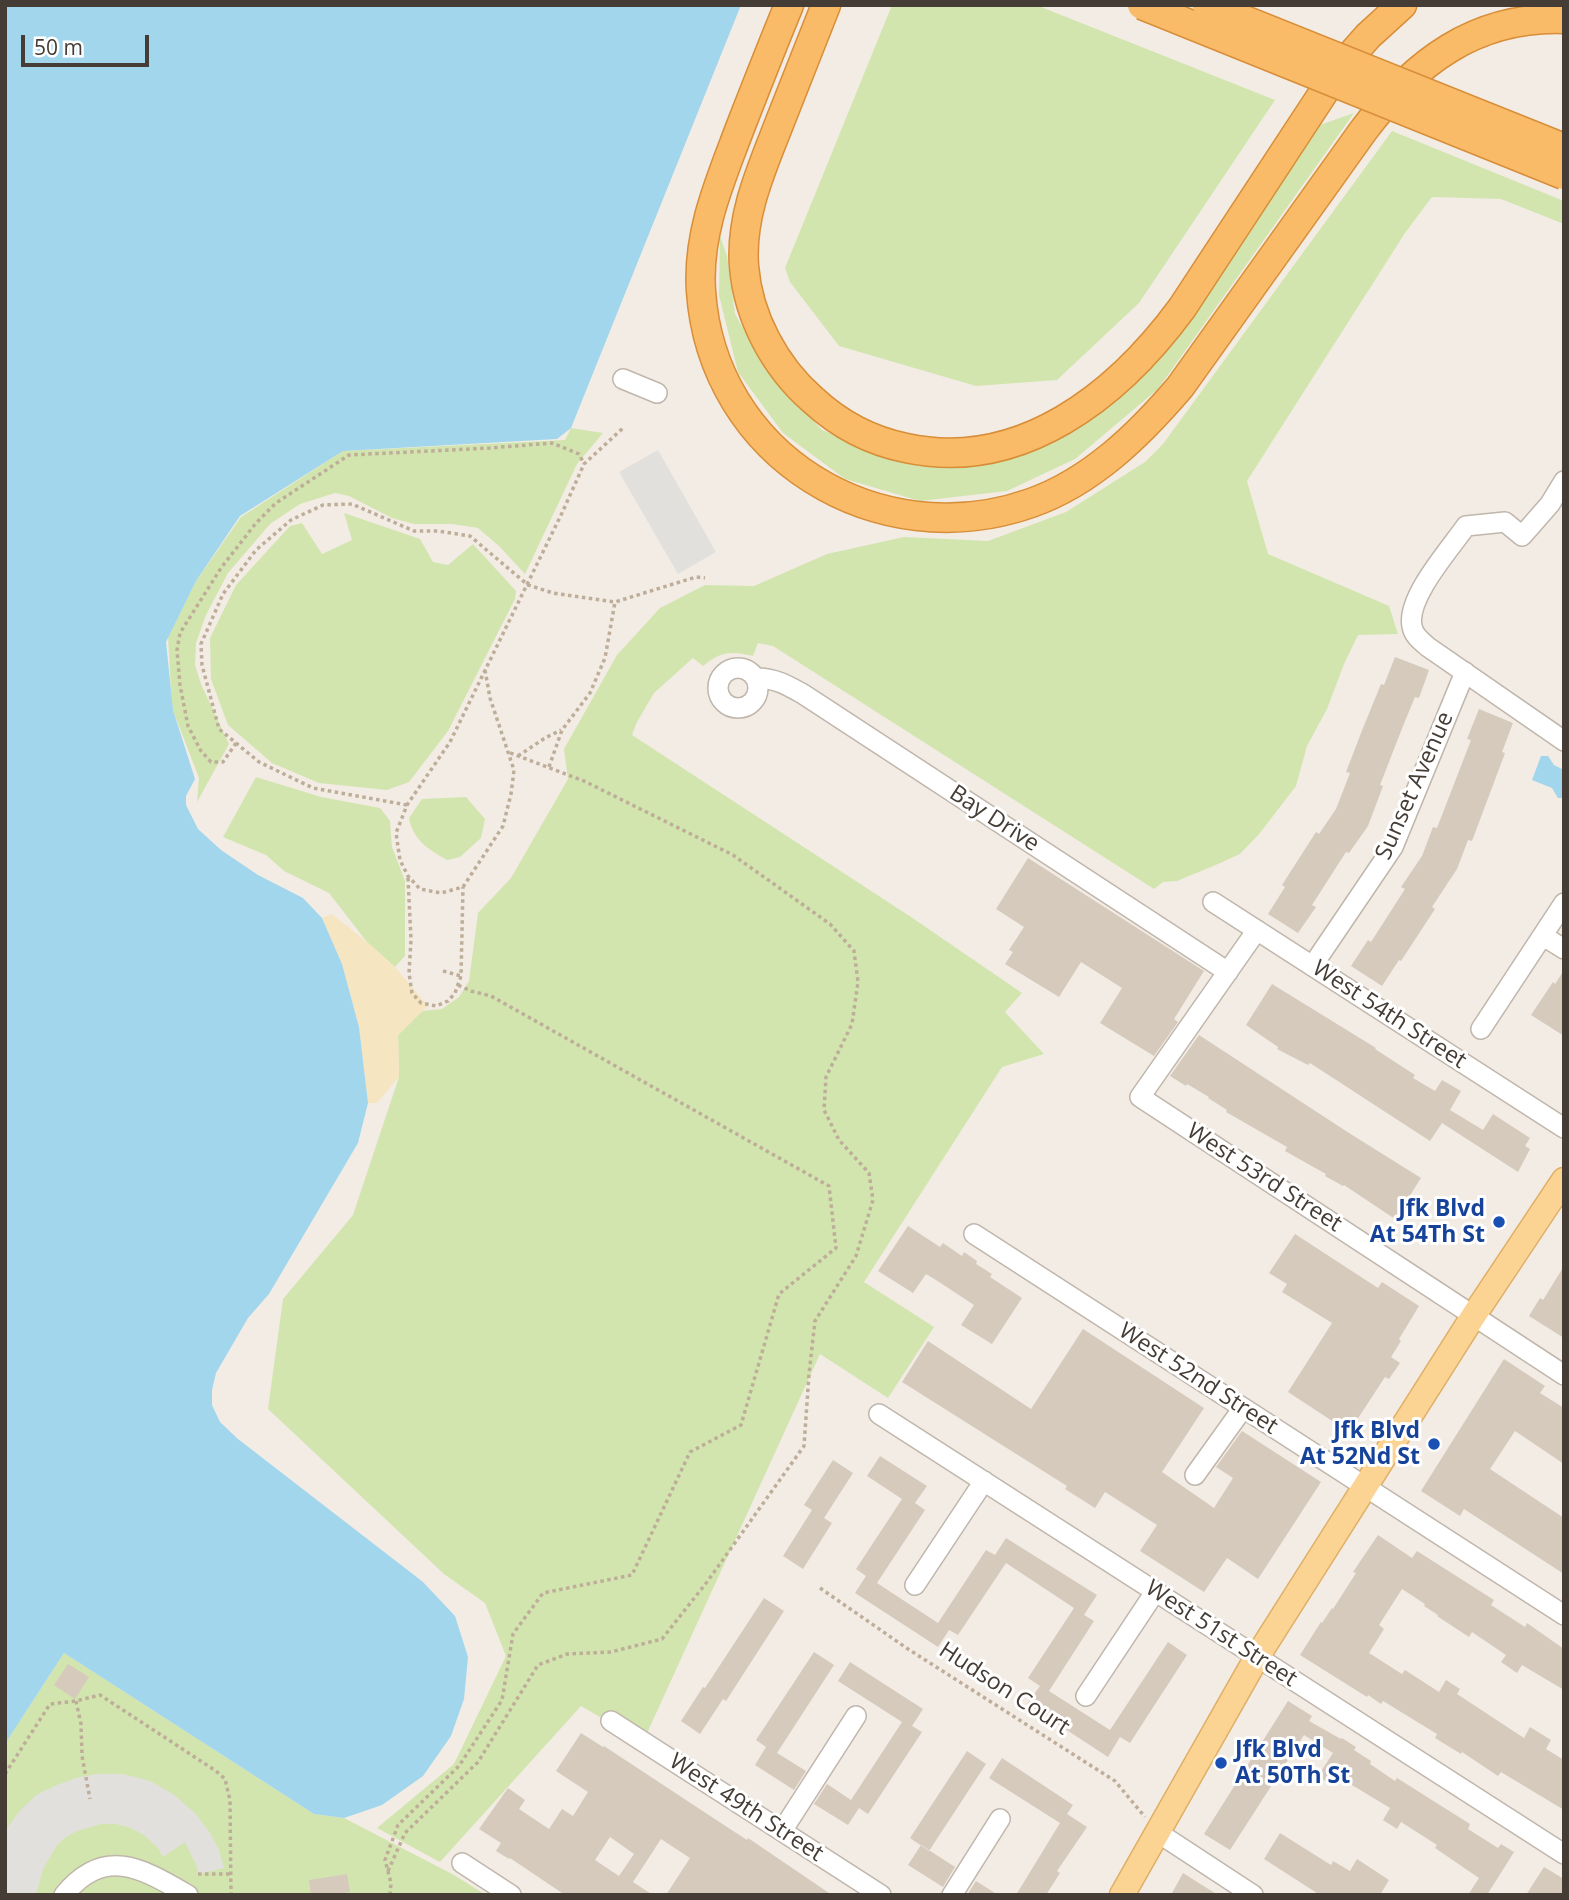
<!DOCTYPE html>
<html>
<head>
<meta charset="utf-8">
<style>
	body { margin:0 }
	#map { position:relative; width:1569px; height:1900px; overflow:hidden; background:#f2ece5; font-family:"Open Sans",sans-serif }
	canvas { display:block }
	.frame { position:absolute; inset:0; border:7px solid #443c35; pointer-events:none }
	.scale { position:absolute; left:21px; top:35px; width:128px; height:32px; box-sizing:border-box; border:4px solid #443c35; border-top:0; padding-left:9px; font-size:21px; line-height:24px; white-space:nowrap; color:#443c35; -webkit-text-stroke:5px #fff; paint-order:stroke }
</style>
</head>
<body>
<div id="map">
<canvas width="1569" height="1900"></canvas>
<div class="frame"></div>
<div class="scale">50 m</div>
</div>
<script>
const g = document.querySelector('canvas').getContext('2d');
g.lineJoin = 'round';
function fill(path, color) {
  g.fillStyle = color;
  g.fill(path, 'evenodd');
}
function stroke(path, color, width, dash) {
  g.strokeStyle = color;
  g.lineWidth = width;
  g.lineCap = dash ? 'butt' : 'round';
  g.setLineDash(dash || []);
  g.stroke(path);
}
function write(font, color, halo, rows, align = 'center') {
  g.font = font + ' "Open Sans",sans-serif';
  g.lineWidth = 6;
  g.setLineDash([]);
  g.textBaseline = 'middle';
  g.strokeStyle = halo;
  g.fillStyle = color;
  for (const [text, x, y, turn = 0] of rows) {
    g.save();
    g.translate(x, y);
    g.rotate((+turn || 0) * Math.PI / 180);
    g.textAlign = isNaN(turn) ? turn : align;
    if (halo) g.strokeText(text, 0, 0);
    g.fillText(text, 0, 0);
    g.restore();
  }
}
fill(new Path2D(`
	M892 5H1036L1275 100 1139 303 1057 380 976 386 839 346 790 282 785 268Z
	M1354 113 1158 389 1075 459 1007 491 920 501 845 479 783 433 738 372 719 295 720 236 727 256 735 314 769 374 822 430 909 464H983L1052 444 1117 397 1174 341 1226 268 1317 126Z
	M1392 131 1564 201V224L1501 199 1432 197 1405 233 1247 481 1268 554 1389 606 1398 634 1358 635 1344 664 1327 709 1307 746 1296 786 1260 833 1240 854 1218 864 1177 881 1163 882 1154 889 773 646 758 643 753 656C731 651 721 651 703 666L693 658 654 693 637 722 632 735 911 917 1022 993 1005 1012 1044 1054 1002 1067 864 1282 934 1327 888 1398 820 1354 643 1742 581 1706 440 1862 377 1828 454 1764 506 1656 485 1603 444 1574 268 1409 283 1299 353 1215 399 1077 398 1035 422 1011 442 1009 459 997 469 981 478 913 511 878 568 779 564 749 617 655 660 608 705 585 754 586 827 554 904 537 988 541 1066 512 1145 462 1163 444Z
	M571 428 603 433 577 464 525 574 499 546 478 528 452 524H414L392 518 349 496 335 493 300 504 270 524 228 573 206 615 196 643 195 665 201 684 229 744 197 802 199 778 172 708 168 637 196 581 241 517 343 451 565 440Z
	M344 513 420 539 433 562 448 565 473 544 516 591 515 599 448 731 409 782 387 790 319 783 272 763 228 725 211 679 210 638 236 585 290 526 302 523 322 554 352 540Z
	M256 777 321 797 380 808 390 821 392 847 405 881V956L395 967 367 942 329 893 284 871 266 855 223 837Z
	M466 797 485 819 481 838 460 857 447 860C428 849 413 840 409 818L422 799Z
	M64 1653 314 1814 344 1818 454 1875 486 1895H5V1744Z`), '#d2e5ae');
fill(new Path2D(`
	M332 914 367 942 395 967 428 1006 398 1035 399 1077 377 1103H368L359 1027 342 964 322 918Z`), '#f6e5c1');
fill(new Path2D(`
	M658 450 716 552 678 574 619 472Z
	M96 1774H123L150 1781 173 1794 195 1813 210 1833 219 1850 224 1868 198 1874 197 1867 185 1842 163 1857 158 1848 144 1835 131 1828 116 1824H101L77 1831 66 1837 57 1845 43 1869 36 1895H5V1831L19 1812 36 1795 57 1785 76 1778Z`), '#e2e0dd');
fill(new Path2D(`
	M5 5H741L571 428 557 439 343 451 240 516 196 581 166 642 173 710 195 779 186 796V805L198 829 221 850 258 875 303 898 322 918 342 964 359 1027 368 1103 358 1143 269 1294 248 1318 216 1373 212 1390V1405L220 1422 238 1439 423 1582 455 1616 468 1657 464 1699 451 1736 423 1776 382 1805 344 1818 314 1814 64 1653 5 1744Z
	M1541 756H1548L1554 765 1564 770V798H1558L1552 788 1532 780Z`), '#a2d6ed');
fill(new Path2D(`
	M1395 657 1429 670 1419 698 1415 697 1403 726 1380 785 1383 786 1368 826 1349 853 1346 852 1321 891 1312 905 1316 907 1298 933 1268 914 1285 887 1282 885 1316 832 1319 834 1336 809 1350 773 1346 772 1363 728 1381 684 1384 685Z
	M1479 709 1513 723 1502 752 1505 753 1472 841 1468 840 1457 869 1432 907 1435 909 1401 961 1399 960 1382 986 1351 966 1368 940 1371 942 1405 889 1401 887 1422 856 1433 827 1437 828 1471 740 1467 739Z
	M1028 858 1204 971 1174 1019 1178 1022 1154 1056 1100 1023 1122 988 1081 962 1059 997 1005 964 1013 952 1009 950 1024 927 996 909Z
	M1564 970V1036L1531 1015 1553 982 1555 984Z
	M1272 984 1376 1048 1375 1049 1415 1075 1413 1078 1435 1091 1442 1080 1461 1091 1450 1110 1483 1130 1493 1114 1530 1138 1525 1146 1530 1149 1518 1172 1442 1123 1430 1141 1310 1063 1308 1065 1277 1049 1278 1047 1246 1025Z
	M1199 1035 1349 1133 1421 1178 1395 1219 1344 1185 1343 1186 1325 1176 1326 1174 1285 1151 1287 1147 1226 1112 1227 1110 1208 1098 1209 1097 1187 1084 1186 1086 1170 1076Z
	M908 1226 940 1247 943 1243 962 1256 964 1252 977 1261 976 1264 992 1274 990 1277 1022 1298 992 1344 961 1325 974 1305 936 1280 926 1274 913 1293 878 1271Z
	M1295 1234 1378 1288 1382 1282 1419 1306 1399 1339 1401 1341 1391 1357 1400 1363 1389 1379 1385 1377 1349 1432 1288 1392 1332 1323 1282 1292 1287 1284 1269 1273Z
	M1564 1266V1338L1529 1316 1540 1298 1543 1300Z
	M1083 1329 1204 1408 1162 1472 1214 1508 1233 1478 1216 1467 1242 1431 1321 1482 1258 1579 1227 1558 1204 1592 1140 1551 1157 1525 1105 1492 1095 1508 1065 1489 1067 1486 902 1382 928 1341 1031 1409Z
	M1504 1359 1545 1386 1540 1393 1564 1408V1464L1515 1431 1490 1469 1564 1518V1574L1464 1509 1460 1516 1421 1491Z
	M880 1456 927 1486 915 1503 925 1510 877 1583 938 1623 986 1550 995 1555 1006 1538 1097 1595 1084 1615 1094 1621 1049 1691 1110 1730 1168 1642 1187 1655 1130 1743 1120 1737 1108 1757 1027 1704 1040 1686 1028 1678 1074 1608 1006 1563 958 1635 949 1630 938 1647 855 1593 866 1576 856 1569 902 1499 867 1476Z
	M833 1460 853 1473 824 1518 832 1523 803 1569 783 1556 812 1510 804 1505Z
	M1378 1535 1412 1558 1417 1551 1494 1600 1491 1605 1525 1627 1527 1623 1564 1649V1690L1522 1665 1517 1673 1501 1662 1506 1655 1472 1632 1469 1637 1437 1616 1438 1615 1424 1606 1425 1604 1402 1589 1379 1625 1384 1629 1369 1653 1402 1674 1405 1670 1439 1692 1446 1680 1460 1689 1457 1694 1524 1738 1530 1727 1551 1740 1546 1749 1564 1760V1810L1501 1772 1498 1776 1462 1752 1461 1754 1435 1738 1437 1734 1383 1701 1381 1704 1368 1695 1367 1697 1300 1655 1321 1622 1322 1623 1332 1608 1333 1609 1356 1573 1353 1572Z
	M764 1598 784 1611 726 1701 723 1699 700 1734 681 1721 703 1687 705 1688Z
	M814 1652 834 1665 777 1753 806 1771 794 1790 755 1765 766 1747 756 1740Z
	M850 1662 923 1709 912 1726 922 1732 868 1814 859 1808 848 1825 814 1804 827 1784 851 1800 902 1722 838 1681Z
	M68 1664 89 1677 75 1699 54 1685Z
	M1288 1701 1312 1716 1309 1721 1341 1739 1342 1738 1356 1747 1354 1750 1371 1761 1370 1764 1395 1781 1397 1778 1470 1824 1468 1829 1498 1848 1501 1844 1514 1852 1487 1895H1468L1479 1878 1435 1848 1437 1845 1401 1822 1397 1829 1383 1820 1390 1808 1337 1776 1331 1785 1318 1776 1333 1753 1304 1735 1230 1850 1204 1834Z
	M581 1733 603 1747 604 1746 727 1827 747 1840 748 1838 832 1895H666L690 1858 661 1839 633 1882 653 1895H565L510 1858 509 1859 496 1851 501 1843 479 1829 508 1788 525 1800 519 1809 549 1829 562 1809 573 1816 588 1792 556 1771ZM610 1837 634 1854 619 1876 595 1860Z
	M967 1751 986 1764 929 1851 910 1838Z
	M1002 1758 1073 1805 1067 1814 1087 1827 1057 1871 1060 1873 1046 1895H1016L1060 1823 989 1778Z
	M1280 1833 1331 1865 1333 1861 1350 1871 1357 1859 1389 1880 1380 1895H1320L1264 1859Z
	M921 1845 955 1867 943 1887 908 1865Z
	M1544 1867 1564 1879V1895H1526Z
	M1183 1873 1218 1895H1171Z
	M347 1874 350 1892 331 1895H311L309 1880Z
	M976 1881 998 1895H967Z`), '#d6cabd');
const minor = new Path2D(`
	M623 379 657 393
	M1564 481 1550 504 1522 536 1505 522 1466 526C1450 549 1406 598 1412 626 1413 635 1421 641 1428 647L1564 741
	M718 688a20 20 0 1 1 40 0a20 20 0 1 1-40 0Z
	M756 678C775 678 787 685 803 694L1228 972
	M1213 902 1564 1128
	M1257 930 1140 1097 1564 1375
	M1543 936 1564 949
	M1313 965 1393 847 1465 672
	M1481 1029 1564 903
	M974 1234 1564 1615
	M879 1414 1564 1854
	M1195 1475 1243 1408
	M915 1585 984 1481
	M1086 1696 1155 1592
	M611 1721 881 1895
	M782 1831 856 1716
	M1157 1832 1253 1895
	M462 1863 511 1895
	M64 1895C105 1845 143 1869 188 1895
	M952 1895 1000 1819`);
const major = new Path2D(`
	M1122 1895 1257 1657 1474 1315 1564 1180`);
const highway = new Path2D(`
	M789 5C772 46 756 87 740 128 720 181 697 233 701 291 712 456 878 557 1031 503 1091 482 1139 435 1180 387L1363 131C1414 63 1475 16 1564 19
	M826 5C811 43 796 81 781 119 763 166 740 214 744 266 748 317 775 367 813 400 839 424 871 441 906 448 1021 473 1118 395 1182 308L1339 69 1368 36 1402 5`);
stroke(minor, '#c0b6ab', 22);
stroke(major, '#dfaf65', 27);
stroke(highway, '#d88e38', 31);
stroke(new Path2D(`
	M485 670 490 698 514 770 511 794 503 826 463 887 441 893 420 889 408 876 400 860 396 833 407 805 450 742 562 513 584 464 623 428
	M236 743 223 762H211L201 751 188 726 180 685 177 650 180 633 221 568 256 523 276 503 349 455 490 448 552 443 579 454 584 464
	M518 756 545 738 561 730
	M549 767 562 730 590 693 605 658 615 602
	M407 805 313 788 259 762 219 729 202 665 201 644 223 594 256 550 291 520 323 505 352 504 414 531H438L470 536 528 585 553 593 615 602 696 577 705 578
	M408 878 411 940 409 973 412 993 421 1003 436 1006 448 1001 455 993 461 976 463 887
	M443 971 461 976
	M820 1588 908 1649 1115 1781 1145 1817
	M76 1701 81 1724 82 1756 90 1799
	M5 1774 50 1704 76 1701 100 1695 216 1771 225 1779 230 1800 231 1895
	M388 1871 405 1833 478 1762 538 1665 567 1654 611 1652 662 1639 707 1582 804 1446 809 1374 815 1321 856 1256 873 1200 869 1173 839 1140 824 1110 826 1077 852 1024 858 982 854 951 830 924 733 855 584 781 508 752
	M198 1874H231
	M390 1895 391 1883 385 1860 398 1825 459 1766 502 1700 513 1634 543 1593 632 1575 690 1452 741 1425 779 1294 836 1248 829 1186 491 996 471 991 458 985`), '#bead99', 3.5, [3.5, 3.5]);
stroke(minor, '#fff', 19);
stroke(major, '#fbd494', 24);
stroke(highway, '#f9bb68', 28);
const highwayBridge = new Path2D(`
	M1142 5 1564 175
	M1207 5 1564 148`);
stroke(highwayBridge, '#d88e38', 31, []);
stroke(highwayBridge, '#f9bb68', 28);
for (const [x, y, r, color] of [
	[1499,1222,7,"#1a4fb4"],
	[1434,1444,7,"#1a4fb4"],
	[1221,1763,7,"#1a4fb4"]
]) {
  const dot = new Path2D();
  dot.arc(x, y, r, 0, 2 * Math.PI);
  g.fillStyle = color;
  g.fill(dot);
  stroke(dot, '#fff', 2.5);
}
write('23px', '#443c35', '#fff', [
	["Sunset Avenue",1415,786,-66],
	["Bay Drive",994,819,33],
	["West 54th Street",1389,1015,33],
	["West 53rd Street",1264,1178,33],
	["West 52nd Street",1198,1379,33],
	["West 51st Street",1221,1634,33],
	["Hudson Court",1004,1689,33],
	["West 49th Street",746,1808,33]
]);
write('bold 23px', '#164399', '#fff', [
	["Jfk Blvd",1485,1209],
	["At 54Th St",1485,1235],
	["Jfk Blvd",1420,1431],
	["At 52Nd St",1420,1457],
	["Jfk Blvd",1235,1750,"left"],
	["At 50Th St",1235,1776,"left"]
], 'right');
</script>
</body>
</html>
